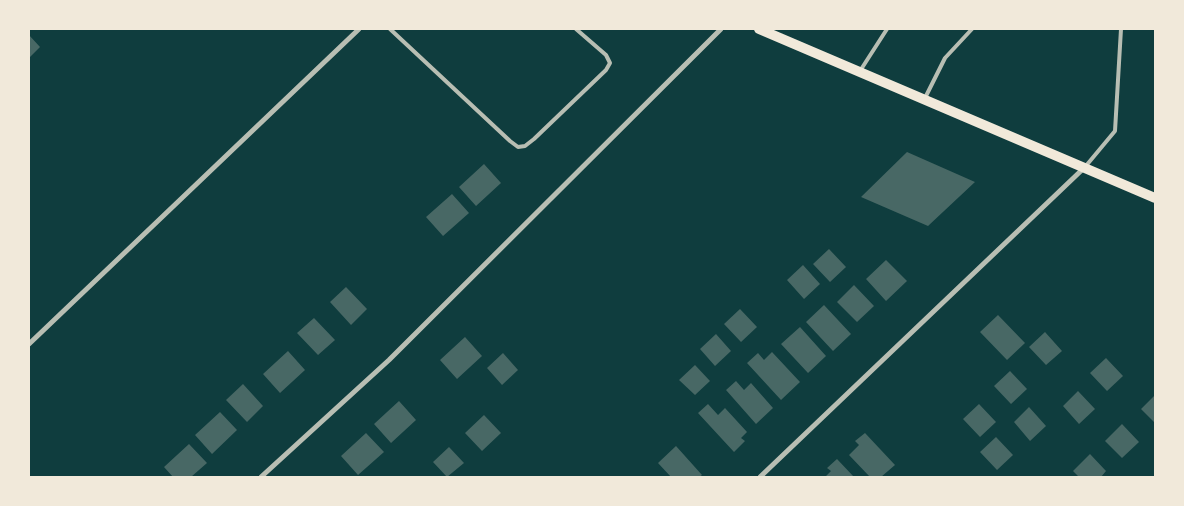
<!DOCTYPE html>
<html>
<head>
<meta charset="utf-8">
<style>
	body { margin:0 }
	#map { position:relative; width:1184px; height:506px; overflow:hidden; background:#0f3d3e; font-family:"PT Sans",sans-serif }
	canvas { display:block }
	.frame { position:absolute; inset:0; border:30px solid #f1e9da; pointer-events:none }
</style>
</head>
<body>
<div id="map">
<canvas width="1184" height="506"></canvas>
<div class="frame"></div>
</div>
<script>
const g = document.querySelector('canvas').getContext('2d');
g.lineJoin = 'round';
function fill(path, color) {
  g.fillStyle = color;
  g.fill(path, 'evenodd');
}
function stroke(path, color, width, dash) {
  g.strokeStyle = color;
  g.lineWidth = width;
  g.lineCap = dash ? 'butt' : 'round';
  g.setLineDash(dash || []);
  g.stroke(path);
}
fill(new Path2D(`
	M29 35 40 47 29 58Z
	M907 152 975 182 928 226 861 197Z
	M484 164 501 183 476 206 459 187Z
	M452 194 469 213 443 236 426 217Z
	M829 249 846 267 830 282 813 264Z
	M886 260 907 281 886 301 866 279Z
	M803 265 820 284 804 299 787 280Z
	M854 285 874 306 857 322 837 302Z
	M346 287 367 309 351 325 330 302Z
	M824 305 851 334 833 351 806 322Z
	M740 309 757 327 741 342 724 324Z
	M998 315 1025 343 1007 360 980 332Z
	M314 318 335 340 318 355 297 333Z
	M800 327 826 356 808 373 781 344Z
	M1045 332 1062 351 1046 365 1029 347Z
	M716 334 731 351 715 366 700 349Z
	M465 337 482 356 457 379 440 360Z
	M288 351 305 370 280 393 263 374Z
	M772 352 800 382 781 400 747 363 758 353 764 360Z
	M503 353 518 370 502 385 487 368Z
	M1106 358 1123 376 1107 391 1090 373Z
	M695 365 710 381 695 395 679 380Z
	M1010 371 1027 389 1011 404 994 386Z
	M736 381 744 390 751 383 773 408 756 424 726 390Z
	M243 384 263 406 247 422 226 400Z
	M1078 391 1095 409 1079 424 1063 406Z
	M1155 395V423L1141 409Z
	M399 401 416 420 391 443 374 424Z
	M708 404 718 415 725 408 747 432 741 438 745 441 734 452 698 413Z
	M979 404 996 422 980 437 963 419Z
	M1029 407 1046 426 1030 441 1014 422Z
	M220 412 237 430 212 454 195 435Z
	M484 415 501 433 482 451 465 433Z
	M1122 424 1139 442 1122 458 1105 441Z
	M366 433 384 452 358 475 341 456Z
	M865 433 895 465 881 477H870L849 455 859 445 855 441Z
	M996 437 1013 455 997 470 980 452Z
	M189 444 207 463 191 477H173L164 467Z
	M676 446 702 475 699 477H671L658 463Z
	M449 447 464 463 447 477 433 462Z
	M1090 454 1106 471 1101 477H1079L1073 471Z
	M837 459 854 477H825L831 471 827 468Z`), '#486865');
stroke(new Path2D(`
	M390 29 510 141 518 147 525 146 534 139 606 70 610 63 606 55 576 29
	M860 71 887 29
	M925 98 945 58 972 29
	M1085 167 1115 131 1121 29`), '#b8beb3', 4);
stroke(new Path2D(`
	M29 344 359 29
	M261 477 389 360 721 29
	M760 477 1085 167`), '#b8beb3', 5);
stroke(new Path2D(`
	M759 29 1155 198`), '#f1e9da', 10);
</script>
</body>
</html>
